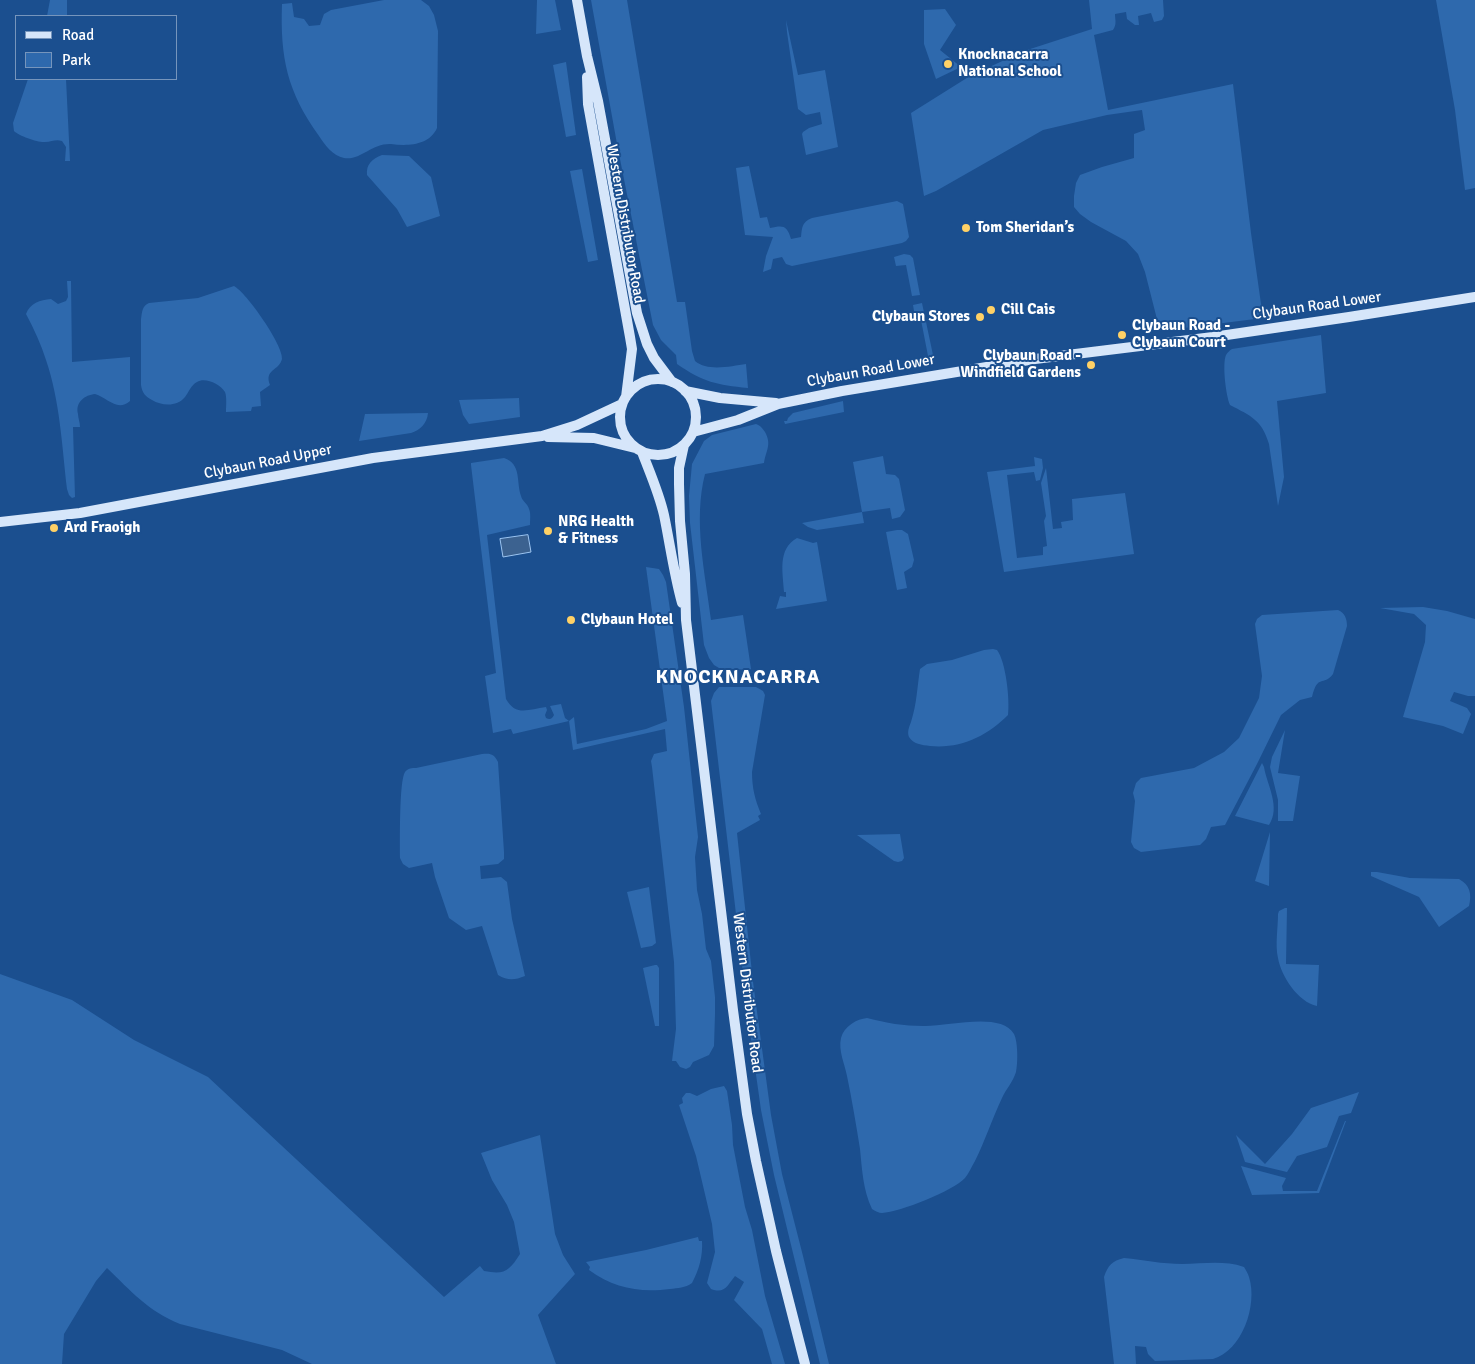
<!DOCTYPE html>
<html>
<head>
<meta charset="utf-8">
<style>
	body { margin:0 }
	#map { position:relative; width:1475px; height:1364px; overflow:hidden; background:#1b4f8f; font-family:Signika,sans-serif }
	canvas { display:block }
	.legend { position:absolute; left:15px; top:15px; width:162px; height:65px; box-sizing:border-box; background:#1b4f8f; border:1px solid #7695bc; margin:0; padding:6px 9px; list-style:none; font-size:15px; color:#fff }
	.legend li { display:flex; align-items:center; gap:10px; height:25px }
	.legend b { width:25px; border:1px solid #7695bc }
</style>
</head>
<body>
<div id="map">
<canvas width="1475" height="1364"></canvas>
<ul class="legend">
<li><b style="height:6px;background:#d6e6fa"></b>Road</li>
<li><b style="height:14px;background:#2e69ad"></b>Park</li>
</ul>
</div>
<script>
const g = document.querySelector('canvas').getContext('2d');
g.lineJoin = 'round';
function fill(path, color) {
  g.fillStyle = color;
  g.fill(path, 'evenodd');
}
function stroke(path, color, width, dash) {
  g.strokeStyle = color;
  g.lineWidth = width;
  g.lineCap = dash ? 'butt' : 'round';
  g.setLineDash(dash || []);
  g.stroke(path);
}
function write(font, color, halo, rows, align = 'center') {
  g.font = font + ' Signika,sans-serif';
  g.lineWidth = 4;
  g.setLineDash([]);
  g.textBaseline = 'middle';
  g.strokeStyle = halo;
  g.fillStyle = color;
  for (const [text, x, y, turn = 0] of rows) {
    g.save();
    g.translate(x, y);
    g.rotate((+turn || 0) * Math.PI / 180);
    g.textAlign = isNaN(turn) ? turn : align;
    if (halo) g.strokeText(text, 0, 0);
    g.fillText(text, 0, 0);
    g.restore();
  }
}
fill(new Path2D(`
	M50 0H67V16H47Z
	M384 0H421L429 6 434 15 438 31 437 128C429 146 407 146 391 144 372 143 360 161 344 158 333 156 325 145 319 136 287 92 280 57 282 4L292 3 294 17 304 19 309 26 320 25 324 14 331 10Z
	M537 0H555L561 30 536 34Z
	M591 0H627L677 302H685L692 351 695 361C708 372 731 366 746 364L748 388C717 385 703 382 677 364L676 355 661 340 653 325 617 144Z
	M1089 0H1163L1164 16 1162 20 1154 22 1151 13 1138 16 1139 25H1135L1127 19 1126 12 1115 14C1115 20 1117 24 1113 30L1094 35 1108 110 1233 84 1251 233 1263 318 1160 331 1145 272 1138 254 1126 241 1091 222 1080 214 1074 207V196L1076 183 1080 175 1102 167 1134 158V134L1145 130 1142 110 1107 115 1043 130 936 191 924 196 911 113 970 76 1024 51 1092 29Z
	M1436 0H1475V188L1465 190 1455 110Z
	M945 9 956 25 940 50 961 67 936 79 924 44V10Z
	M786 20 798 75 825 70 838 147 806 155 802 134 803 132 809 128 822 124 820 112 806 115 798 109 787 32Z
	M566 62 576 135 566 137 553 65Z
	M28 79H66L70 161H65L66 147 62 141C55 139 52 142 45 142 39 143 19 136 14 131L13 123Z
	M382 155 409 156 431 177 440 216 407 227 397 209 367 175C366 164 372 159 382 155Z
	M749 166 760 218 767 217 770 228C783 225 787 225 791 239L801 237C802 227 802 222 812 218L897 201 903 204 909 237 906 241 902 243 792 266 786 264 782 257 773 259 771 269 763 272 766 256 773 237 745 235 736 168Z
	M582 169 598 260 588 262 570 171Z
	M904 254 910 255 913 258 920 295 912 296 906 265 896 266 894 257Z
	M67 281H71L72 362 130 357V401C117 412 108 398 95 394 85 395 75 402 78 414 78 418 80 422 80 427H73L75 497 72 498 69 495 67 489C62 446 60 401 46 360 41 344 34 329 26 314 30 303 40 300 51 299L58 304 66 301 68 297Z
	M234 286C246 292 284 346 282 359 279 371 264 369 270 385L260 392 261 406 252 407 251 411 226 412C226 406 227 397 225 392 220 384 205 377 197 382 191 385 189 392 185 397 177 407 162 406 152 400 146 397 142 393 141 385V319C142 312 142 306 149 303L198 298Z
	M922 303 933 355 932 360 929 361 921 320 914 311 913 305Z
	M1321 335 1326 393 1277 401 1284 477 1278 506 1269 444C1262 420 1251 416 1230 405 1226 396 1222 364 1226 355 1228 352 1229 351 1232 349Z
	M519 398 520 417 469 424 463 415 459 400Z
	M843 401 844 412 785 424 784 421H787L788 418 793 413Z
	M428 413C427 424 420 430 411 433L359 441 365 414Z
	M756 424C761 426 762 428 765 432 772 445 766 450 764 463L705 474C693 521 705 572 711 620L743 615 751 669 749 670 719 668 714 665 709 658 704 645 690 523 689 496 692 464 704 441 712 435Z
	M883 456 886 474 895 475 899 479 905 510 900 517 892 519 890 508 862 512 864 523 817 530 808 527 802 523 862 512 853 462Z
	M1034 457 1042 459 1043 468 1040 480 1036 481 1034 472 1007 475 1017 558 1043 555V547L1047 546 1044 521 1046 516 1041 483 1046 468 1053 529 1062 528 1061 522 1073 520 1072 499 1125 493 1134 554 1004 572 987 472 1035 466Z
	M504 458C522 464 516 482 521 496 522 501 528 504 529 509 531 513 530 520 530 525L487 535 506 699C516 717 529 709 546 707L547 710 545 715 546 718C550 720 552 719 554 715L550 706 561 704 565 718 569 721 574 717 577 744 646 729 667 721 646 567 659 569 663 575 666 582 684 707 698 837 695 857 697 890 702 914 706 949 711 961 715 997V1014L714 1046 709 1055 693 1062 690 1067 686 1069 680 1067 676 1061H672L676 1029 674 962 652 767 651 761 654 754 667 751 665 729 573 750 569 721 513 734 511 729 493 733 485 676 496 673 471 465V463Z
	M897 530H902L908 534 914 560 912 567 904 572 907 588 897 590 886 532Z
	M797 538 813 543 817 542 827 601 776 609 780 596 786 597V592H784C783 573 777 549 797 538Z
	M1423 607 1447 611 1475 619V696H1468L1454 692 1450 701 1467 708 1471 714 1463 734 1443 726 1403 717 1425 642 1426 625 1414 614 1380 608Z
	M1338 610C1345 613 1347 619 1347 626L1333 674C1323 687 1318 673 1312 697L1300 700 1281 715 1257 764 1225 825 1211 827 1206 839 1200 845 1141 852 1134 848 1131 842 1135 801 1133 793 1136 783 1141 778 1194 768 1224 752 1239 738 1259 698 1262 676 1255 624 1257 619 1262 615Z
	M993 649 997 650C1006 662 1010 700 1008 715 987 736 961 749 930 746 922 745 913 744 909 737 907 732 909 727 911 722 917 703 917 688 920 669L927 664 952 660 984 650Z
	M719 687H756L763 691 765 695 752 772C752 788 755 800 761 814L758 816 760 820 737 833 753 982 771 1115 782 1174 803 1256 829 1364H820L774 1175 761 1110 749 1025 711 701 714 693Z
	M1285 730 1278 773 1300 776 1293 821H1278V800L1270 767 1272 757Z
	M482 754C491 753 494 754 498 762L504 852V859L498 864 480 866 481 879 501 877 507 882 512 919 525 976C515 980 508 981 498 975L482 926 466 930 449 918 435 877 432 863 409 868 403 864 400 858C400 844 399 781 405 772 408 768 412 768 416 768Z
	M1262 763 1264 767C1267 785 1281 807 1269 825L1235 816Z
	M1270 832 1269 886 1255 881Z
	M900 834 904 858 902 861 898 862 894 861 857 835Z
	M1371 872H1377L1410 878 1459 879C1470 885 1472 894 1469 906L1439 927 1419 897 1371 876Z
	M649 887 656 943 652 946 641 948 627 892Z
	M1285 908H1287L1286 964 1319 965 1317 1006C1298 1002 1281 976 1278 958 1275 945 1278 928 1278 914L1279 911Z
	M655 965H657L659 968V1026H655L643 968Z
	M0 974 72 1000 134 1040 208 1077 444 1297 480 1266 484 1271C505 1275 509 1271 520 1254L514 1222 507 1205 492 1180 481 1153 540 1135 555 1234 563 1255 575 1274 538 1315 556 1364H312L282 1350 180 1324C148 1311 131 1291 107 1268L96 1281 64 1334 62 1364H0Z
	M867 1018C886 1023 904 1026 923 1026 946 1027 1001 1011 1014 1034 1018 1042 1018 1063 1016 1072 1013 1082 1006 1089 1002 1098 992 1119 985 1141 975 1161 972 1166 969 1173 965 1178 953 1191 900 1212 882 1213 879 1213 875 1211 872 1209 863 1190 862 1169 860 1149 856 1124 852 1100 847 1076 845 1065 838 1050 841 1038 844 1026 857 1019 867 1018Z
	M724 1086 727 1091 732 1125 733 1145 745 1207 752 1230 765 1296 785 1364H772L762 1329 734 1300 744 1282 735 1276C727 1286 725 1294 711 1289L707 1283 715 1252 712 1224 696 1156 679 1105 683 1103 682 1098 686 1093H690L697 1096 711 1089Z
	M1359 1092 1351 1113 1339 1116 1327 1147 1297 1156 1287 1172 1245 1162 1236 1135 1265 1164 1292 1134 1311 1108Z
	M1345 1121H1346L1319 1193 1252 1195 1241 1166 1286 1178 1282 1186 1283 1191H1317Z
	M698 1237 699 1241H702C703 1256 699 1270 692 1283 685 1288 678 1288 670 1289 639 1293 614 1288 589 1270L590 1267 586 1262 646 1250Z
	M1124 1258C1144 1260 1163 1264 1182 1264 1203 1264 1223 1260 1244 1267 1246 1270 1248 1274 1249 1277 1258 1305 1242 1351 1213 1359L1155 1361 1148 1354 1146 1347 1135 1346 1136 1364H1114L1104 1277C1108 1265 1112 1261 1124 1258Z`), '#2e69ad');
const water = new Path2D(`
	M528 535 531 552 503 557 500 539Z`);
fill(water, '#3c6290');
stroke(water, '#9cc4f0', 1);
stroke(new Path2D(`
	M577 0 587 56 598 101 637 313 647 344 654 358 672 382
	M587 77 588 104 630 337 632 349 626 397
	M620 417a38 38 0 1 1 76 0a38 38 0 1 1-76 0Z
	M685 391 720 398 776 403
	M693 432 738 420 778 404 842 391 1035 359 1213 337 1349 317 1475 297
	M548 437 594 438 635 448
	M684 445 679 468V484L680 521 685 574 686 620 733 1010 747 1114 756 1161 776 1251 805 1364
	M642 452C650 473 659 493 664 515 670 544 674 574 682 603
	M0 522 80 513 373 458 542 436 577 425 622 404`), '#d6e6fa', 10);
for (const [x, y, r, color] of [
	[948,64,5,"#ffd166"],
	[966,228,5,"#ffd166"],
	[991,310,5,"#ffd166"],
	[980,317,5,"#ffd166"],
	[1122,335,5,"#ffd166"],
	[1091,365,5,"#ffd166"],
	[54,528,5,"#ffd166"],
	[548,531,5,"#ffd166"],
	[571,620,5,"#ffd166"]
]) {
  const dot = new Path2D();
  dot.arc(x, y, r, 0, 2 * Math.PI);
  g.fillStyle = color;
  g.fill(dot);
  stroke(dot, '#1b4f8f', 2);
}
write('bold 15px', '#fff', '#1b4f8f', [
	["Knocknacarra",958,55],
	["National School",958,72],
	["Tom Sheridan’s",976,228],
	["Cill Cais",1001,310],
	["Clybaun Stores",970,317,"right"],
	["Clybaun Road -",1132,326],
	["Clybaun Court",1132,343],
	["Clybaun Road -",1081,356,"right"],
	["Windfield Gardens",1081,373,"right"],
	["NRG Health",558,522],
	["& Fitness",558,539],
	["Ard Fraoigh",64,528],
	["Clybaun Hotel",581,620]
], 'left');
write('15px', '#fff', '#1b4f8f', [
	["Western Distributor Road",625,224,80],
	["Clybaun Road Lower",1317,306,-8],
	["Clybaun Road Lower",871,371,-10],
	["Clybaun Road Upper",268,462,-11],
	["Western Distributor Road",747,993,83]
]);
g.letterSpacing = '1px';
write('bold 20px', '#fff', '#1b4f8f', [
	["KNOCKNACARRA",738,678]
]);
g.letterSpacing = '0px';
</script>
</body>
</html>
